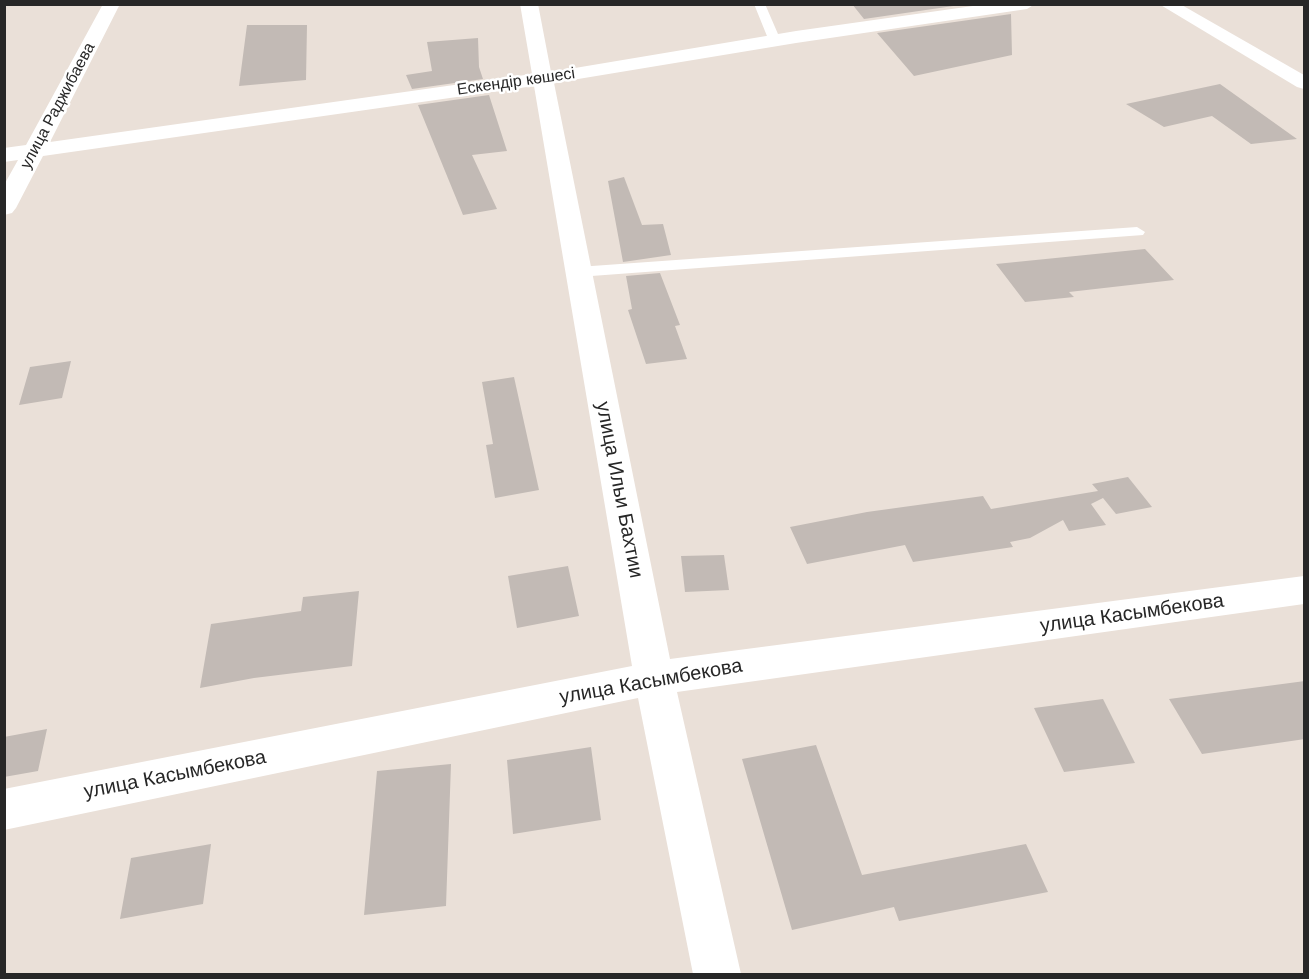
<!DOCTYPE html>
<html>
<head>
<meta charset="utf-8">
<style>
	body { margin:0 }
	#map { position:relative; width:1309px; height:979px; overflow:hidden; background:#eae0d8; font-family:Arial,sans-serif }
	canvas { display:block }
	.frame { position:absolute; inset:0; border:6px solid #272727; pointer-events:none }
</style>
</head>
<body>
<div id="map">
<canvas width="1309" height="979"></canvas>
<div class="frame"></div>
</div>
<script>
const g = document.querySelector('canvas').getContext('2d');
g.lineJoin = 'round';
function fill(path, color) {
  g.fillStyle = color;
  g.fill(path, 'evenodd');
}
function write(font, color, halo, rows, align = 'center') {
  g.font = font + ' Arial,sans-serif';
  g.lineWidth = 5;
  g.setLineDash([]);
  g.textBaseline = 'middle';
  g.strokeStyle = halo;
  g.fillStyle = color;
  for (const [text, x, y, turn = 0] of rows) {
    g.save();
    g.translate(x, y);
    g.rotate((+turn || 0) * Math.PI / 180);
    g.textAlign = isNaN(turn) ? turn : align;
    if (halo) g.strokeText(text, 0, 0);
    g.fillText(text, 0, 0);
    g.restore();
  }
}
fill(new Path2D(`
	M852 4H967L864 19Z
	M1011 14 1012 55 914 76 877 33Z
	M247 25H307L306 80 239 86Z
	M478 38 479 67 483 79 412 89 406 75 432 71 427 42Z
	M1220 84 1297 139 1251 144 1212 116 1164 127 1126 104Z
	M489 95 507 151 472 155 497 209 463 215 418 105Z
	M624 177 642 225 663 224 671 255 623 262 608 181Z
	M1145 249 1174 280 1069 292 1074 297 1025 302 996 264Z
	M660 273 680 325 675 326 687 359 646 364 628 310 632 309 626 276Z
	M71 361 62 398 19 405 30 367Z
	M514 377 539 490 495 498 486 445 493 444 482 382Z
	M1128 477 1152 507 1116 514 1103 498 1091 504 1106 525 1069 531 1063 520 1030 538 1010 542 1013 547 913 562 905 545 807 564 790 527 867 512 983 496 991 509 1098 491 1092 484Z
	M724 555 729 590 685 592 681 556Z
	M568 566 579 616 517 628 508 576Z
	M359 591 352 666 254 678 200 688 211 624 301 611 303 597Z
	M1305 681V739L1202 754 1169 699Z
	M1103 699 1135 763 1064 772 1034 708Z
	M47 729 38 771 4 777V737Z
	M816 745 862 875 1026 844 1048 892 899 921 894 907 792 930 742 759Z
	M591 747 601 820 513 834 507 760Z
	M451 764 446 906 364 915 377 771Z
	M211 844 203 904 120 919 131 858Z`), '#c2bab5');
fill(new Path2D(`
	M754 4H765L781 41 779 44 769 41Z
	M1137 227 1145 232 1143 235 578 277 570 272 578 267Z`), '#fff');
fill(new Path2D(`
	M103 4H120L50 142 532 74 520 4H538L551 72 796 31 987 4H1035L1027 9 796 43 554 83 670 659 1304 576V604L677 692 741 974H693L638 698 4 830V789L632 666 534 86 43 156 16 208 12 213 4 215V185L18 160 4 162V148L26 145Z`), '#fff');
fill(new Path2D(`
	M1159 4H1180L1304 75V89L1297 87Z`), '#fff');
write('16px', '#272727', '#fff', [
	["Ескендір көшесі",516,82,-8],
	["улица Раджибаева",58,106,-62]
]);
write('20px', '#272727', '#fff', [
	["улица Ильи Бахтии",619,490,79],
	["улица Касымбекова",1132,614,-8],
	["улица Касымбекова",651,682,-10],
	["улица Касымбекова",175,775,-11]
]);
</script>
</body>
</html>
